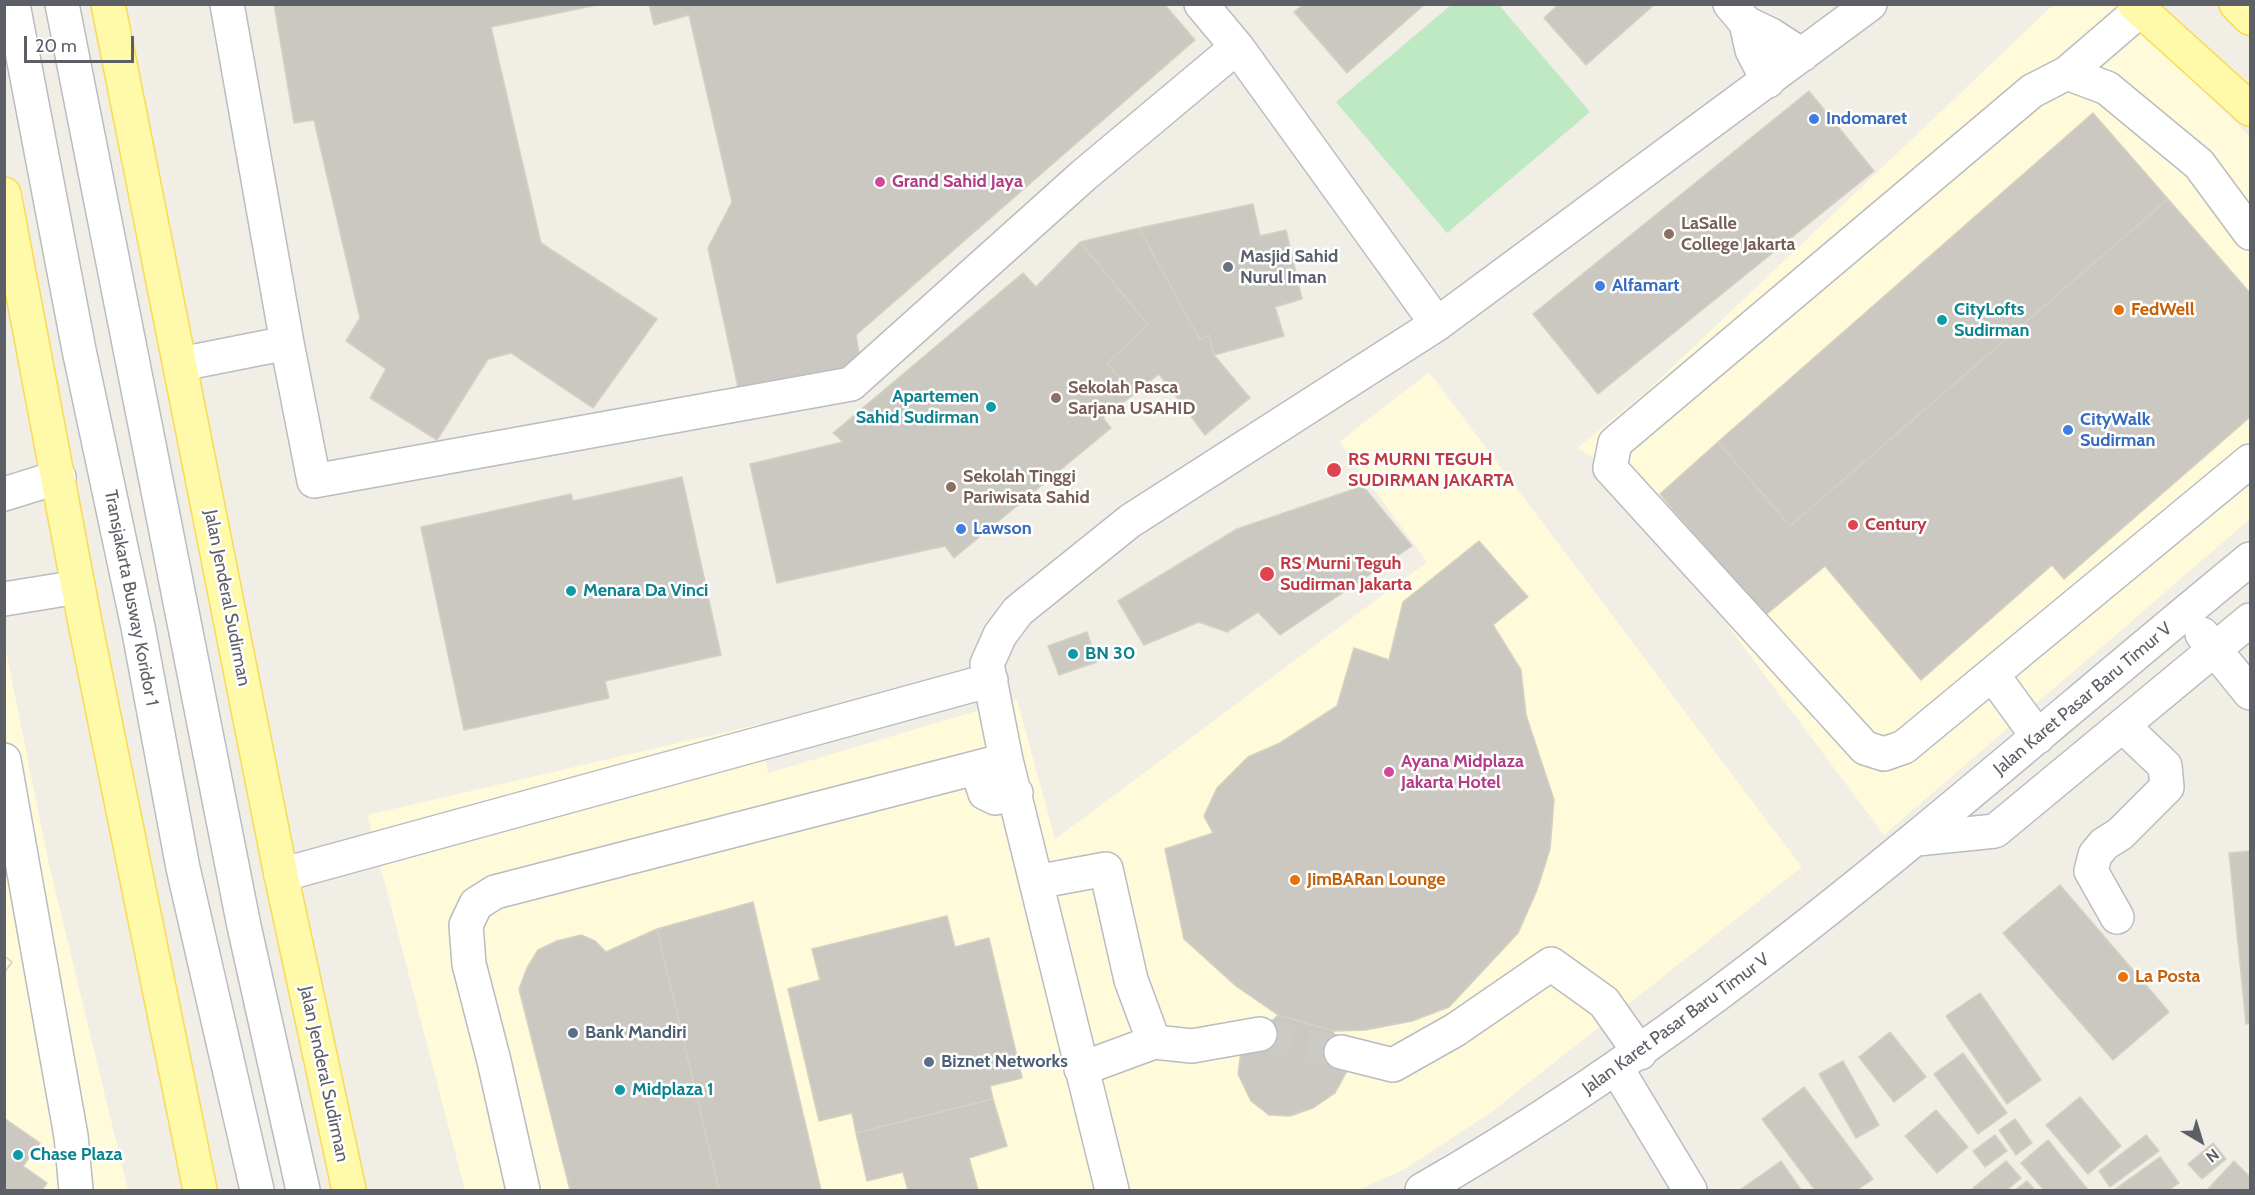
<!DOCTYPE html>
<html>
<head>
<meta charset="utf-8">
<style>
	body { margin:0 }
	#map { position:relative; width:2255px; height:1195px; overflow:hidden; background:#f0eee5; font-family:Cabin,sans-serif }
	canvas { display:block }
	.frame { position:absolute; inset:0; border:6px solid #5c6066; pointer-events:none }
	.north { position:absolute; left:2171px; top:1111px; width:60px; height:60px; -webkit-text-stroke:4px #fff; paint-order:stroke; rotate:142deg; font-size:16px; font-weight:700; line-height:24px; text-align:center; color:#5c6066 }
	.north::after { content:''; display:block; margin:auto; width:21px; height:27px; background:#5c6066; clip-path:polygon(50% 0,100% 100%,50% 72%,0 100%) }
	.scale { position:absolute; left:24px; top:36px; width:110px; height:27px; box-sizing:border-box; border:3px solid #5c6066; border-top:0; padding-left:8px; font-size:18px; line-height:21px; white-space:nowrap; color:#5c6066; -webkit-text-stroke:4px #fff; paint-order:stroke }
</style>
</head>
<body>
<div id="map">
<canvas width="2255" height="1195"></canvas>
<div class="frame"></div>
<div class="north">N</div>
<div class="scale">20 m</div>
</div>
<script>
const g = document.querySelector('canvas').getContext('2d');
g.lineJoin = 'round';
function fill(path, color) {
  g.fillStyle = color;
  g.fill(path, 'evenodd');
}
function stroke(path, color, width, dash) {
  g.strokeStyle = color;
  g.lineWidth = width;
  g.lineCap = dash ? 'butt' : 'round';
  g.setLineDash(dash || []);
  g.stroke(path);
}
function write(font, color, halo, rows, align = 'center') {
  g.font = font + ' Cabin,sans-serif';
  g.lineWidth = 5;
  g.setLineDash([]);
  g.textBaseline = 'middle';
  g.strokeStyle = halo;
  g.fillStyle = color;
  for (const [text, x, y, turn = 0] of rows) {
    g.save();
    g.translate(x, y);
    g.rotate((+turn || 0) * Math.PI / 180);
    g.textAlign = isNaN(turn) ? turn : align;
    if (halo) g.strokeText(text, 0, 0);
    g.fillText(text, 0, 0);
    g.restore();
  }
}
fill(new Path2D(`
	M2053 5H2118L2250 137V519L1884 835 1610 468 1577 448 1645 393Z
	M1429 372 1802 867 1489 1114 1405 1169 1358 1190H465L367 815 760 724 768 773 1017 699 1055 839 1427 562 1339 442Z
	M4 641 48 860 128 1190H5Z`), '#fffada');
fill(new Path2D(`
	M1499 5 1590 112 1447 233 1336 102 1451 5Z`), '#bfe9c3');
const building = new Path2D(`
	M274 4H602L491 27 541 243 657 319 593 408 511 353 488 359 437 440 370 398 386 369 346 341 360 318 314 120 294 123Z
	M649 4H1164L1195 40 856 335 861 365 738 387 708 248 732 202 689 15 654 25Z
	M1304 4H1425L1347 73 1294 12Z
	M1559 4H1655L1586 65 1544 18Z
	M1809 91 1874 171 1598 394 1533 314Z
	M2093 113 2168 199 1790 526 1718 442Z
	M2168 199 2250 293V417L2064 579 2052 565 1921 680 1825 566 1763 617 1660 494 1718 442 1790 526Z
	M1253 204 1260 236 1286 230 1302 299 1275 307 1284 336 1214 355 1209 335 1200 340 1139 228Z
	M1139 228 1200 340 1209 335 1214 355 1250 398 1205 435 1159 374 1133 395 1107 363 1148 325 1080 242Z
	M1080 242 1148 325 1107 363 1133 395 1103 418 1111 428 954 558 945 546 777 583 750 464 843 442 833 433 1023 273 1036 287Z
	M682 477 721 655 605 681 609 698 464 730 421 527 571 494 573 501Z
	M1363 486 1412 546 1280 635 1258 612 1227 632 1199 622 1144 645 1118 601 1237 529Z
	M1479 541 1528 597 1493 625 1521 670 1526 715 1554 800 1550 849 1537 890 1518 933 1449 1007 1412 1021 1365 1030 1333 1031 1278 1015 1236 986 1184 939 1165 849 1213 833 1204 816 1217 788 1248 757 1280 743 1337 706 1354 648 1389 660 1403 602Z
	M1087 632 1097 662 1059 675 1048 646Z
	M2250 851V1023L2246 1024 2229 853Z
	M2060 885 2169 1012 2113 1060 2003 933Z
	M753 902 821 1190H719L657 929Z
	M947 916 955 947 989 938 1022 1078 990 1086 993 1099 856 1133 852 1113 819 1121 788 989 820 980 812 949Z
	M657 929 719 1190H570L519 989 527 968 538 950 557 941 581 935 595 941 606 952Z
	M4 956 12 962 4 973Z
	M4 956 12 962 4 973Z
	M1980 993 2041 1080 2007 1104 1946 1016Z
	M1278 1015 1333 1031 1347 1071 1335 1093 1313 1108 1290 1116 1269 1115 1251 1101 1238 1074 1241 1051Z
	M1890 1032 1926 1077 1894 1102 1859 1057Z
	M1963 1053 2007 1113 1978 1134 1934 1074Z
	M1843 1061 1879 1125 1856 1138 1819 1074Z
	M1804 1087 1873 1179 1857 1190H1815L1762 1119Z
	M2080 1097 2121 1146 2088 1174 2046 1125Z
	M993 1099 1007 1146 969 1158 978 1190H908L903 1172 867 1181 856 1133Z
	M1936 1110 1968 1147 1937 1173 1905 1136Z
	M4 1118 40 1143 23 1166 47 1183 42 1190H4Z
	M2015 1119 2032 1143 2016 1155 1999 1130Z
	M1995 1135 2007 1151 1985 1167 1973 1151Z
	M2146 1135 2159 1151 2110 1187 2099 1171Z
	M2048 1140 2088 1190H2044L2021 1163Z
	M2213 1143 2226 1159 2202 1179 2188 1164Z
	M2160 1157 2179 1183 2169 1190H2114Z
	M1781 1161 1801 1190H1740Z
	M2006 1161 2021 1178 2007 1190H1976L1973 1188Z
	M2234 1161 2250 1177V1190H2207Z
	M2027 1181 2035 1190H2015Z`);
fill(building, '#cbc8c1');
stroke(building, '#d5d1c2', 1.5);
stroke(new Path2D(`
	M1260 1034 1341 1052`), '#cbcac5', 33, [33, 16]);
const minor = new Path2D(`
	M13 4 79 350 138 627 183 868 257 1190
	M62 4 244 926 303 1190
	M1201 4 1237 47
	M1730 4 1746 23 1771 35 1802 55
	M2139 11 2067 73 2032 91 1615 443 1610 468 1865 748 1884 754 1904 747 2250 461
	M1746 23 1752 50 1768 81
	M2067 73 2107 88 2199 164 2250 233
	M287 343 314 481 851 384 1084 175 1237 47 1437 324
	M181 364 287 343 227 4
	M4 494 59 477
	M4 599 78 587
	M2202 634 2250 693
	M1992 674 2038 737
	M4 760 71 1136 76 1190
	M977 769 985 793 995 798 1016 793
	M1917 839 1995 831 2250 620
	M281 875 991 680
	M1036 882 1106 869 1131 980 1154 1042
	M2117 917 2091 871 2095 855 2104 844 2120 834 2167 787 2165 766 2123 726
	M1341 1052 1393 1065 1455 1030 1551 964 1604 1002 1640 1053
	M1081 1069 1154 1042 1192 1046 1260 1034
	M1617 1069 1690 1190
	M523 1190 494 1061 469 964 466 925 476 904 495 892 1006 760
	M1112 1190 1006 760 987 664 1000 635 1018 611 1130 521 1437 324 1870 4
	M1422 1190C1726 1017 1981 779 2250 559`);
const major = new Path2D(`
	M108 4 281 875 349 1190
	M2134 4 2250 109
	M2236 4 2250 18
	M4 194 86 628 200 1190`);
stroke(minor, '#b9bcc1', 36);
stroke(major, '#fbda53', 36);
stroke(minor, '#fff', 33);
stroke(major, '#fff9aa', 33);
for (const [x, y, r, color] of [
	[1814,119,6,"#3f7fe0"],
	[880,182,6,"#d1479c"],
	[1669,234,6,"#8d6e63"],
	[1228,267,6,"#6b7280"],
	[1600,286,6,"#3f7fe0"],
	[2119,310,6,"#e8710a"],
	[1942,320,6,"#0f9aa8"],
	[1056,398,6,"#8d6e63"],
	[991,407,6,"#0f9aa8"],
	[2068,430,6,"#3f7fe0"],
	[1334,470,8,"#e0444e"],
	[951,487,6,"#8d6e63"],
	[1853,525,6,"#e0444e"],
	[961,529,6,"#3f7fe0"],
	[1267,574,8,"#e0444e"],
	[571,591,6,"#0f9aa8"],
	[1073,654,6,"#0f9aa8"],
	[1389,772,6,"#d1479c"],
	[1295,880,6,"#e8710a"],
	[2123,977,6,"#e8710a"],
	[573,1033,6,"#5c6f8a"],
	[929,1062,6,"#5c6f8a"],
	[620,1090,6,"#0f9aa8"],
	[18,1155,6,"#0f9aa8"]
]) {
  const dot = new Path2D();
  dot.arc(x, y, r, 0, 2 * Math.PI);
  g.fillStyle = color;
  g.fill(dot);
  stroke(dot, '#fff', 2);
}
write('bold 18px', '#366cbe', '#fff', [
	["Indomaret",1826,119],
	["Alfamart",1612,286],
	["CityWalk",2080,420],
	["Sudirman",2080,441],
	["Lawson",973,529]
], 'left');
write('bold 18px', '#b23c85', '#fff', [
	["Grand Sahid Jaya",892,182],
	["Ayana Midplaza",1401,762],
	["Jakarta Hotel",1401,783]
], 'left');
write('bold 18px', '#785e54', '#fff', [
	["LaSalle",1681,224],
	["College Jakarta",1681,245],
	["Sekolah Pasca",1068,388],
	["Sarjana USAHID",1068,409],
	["Sekolah Tinggi",963,477],
	["Pariwisata Sahid",963,498]
], 'left');
write('bold 18px', '#5b616d', '#fff', [
	["Masjid Sahid",1240,257],
	["Nurul Iman",1240,278]
], 'left');
write('bold 18px', '#0d838f', '#fff', [
	["CityLofts",1954,310],
	["Sudirman",1954,331],
	["Apartemen",979,397,"right"],
	["Sahid Sudirman",979,418,"right"],
	["Menara Da Vinci",583,591],
	["BN 30",1085,654],
	["Midplaza 1",632,1090],
	["Chase Plaza",30,1155]
], 'left');
write('bold 18px', '#c56008', '#fff', [
	["FedWell",2131,310],
	["JimBARan Lounge",1307,880],
	["La Posta",2135,977]
], 'left');
write('bold 18px', '#be3a42', '#fff', [
	["RS MURNI TEGUH",1348,460],
	["SUDIRMAN JAKARTA",1348,481],
	["Century",1865,525],
	["RS Murni Teguh",1280,564],
	["Sudirman Jakarta",1280,585]
], 'left');
write('18px', '#5c6066', '#fff', [
	["Transjakarta Busway Koridor 1",131,598,79],
	["Jalan Jenderal Sudirman",227,598,79],
	["Jalan Karet Pasar Baru Timur V",2083,699,-40],
	["Jalan Karet Pasar Baru Timur V",1676,1024,-36],
	["Jalan Jenderal Sudirman",324,1074,78]
]);
write('bold 18px', '#4e5e75', '#fff', [
	["Bank Mandiri",585,1033],
	["Biznet Networks",941,1062]
], 'left');
</script>
</body>
</html>
